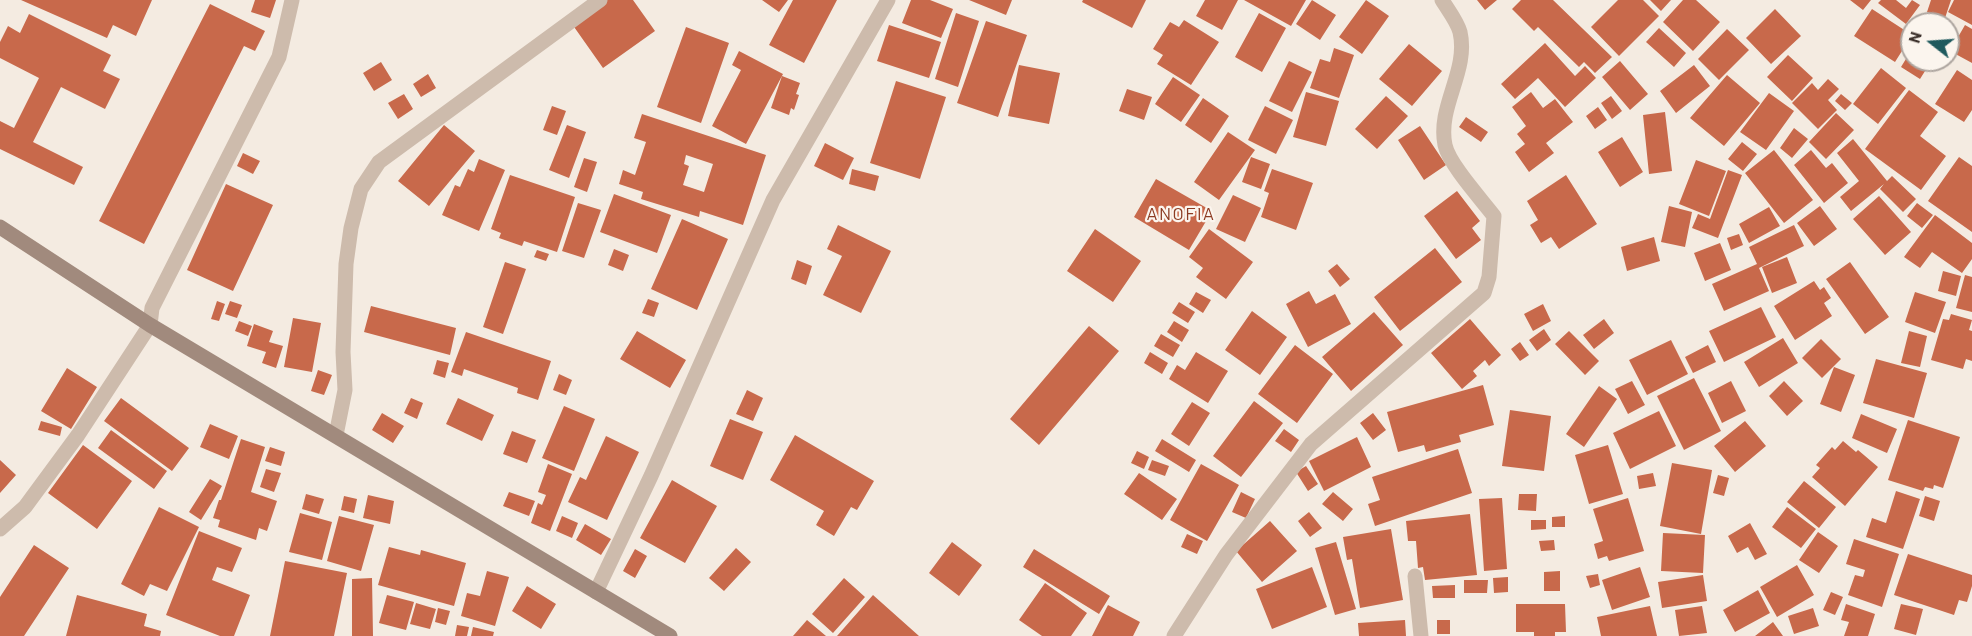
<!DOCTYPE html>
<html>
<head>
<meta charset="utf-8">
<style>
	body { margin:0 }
	#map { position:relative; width:1972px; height:636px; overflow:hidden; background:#f4ebe1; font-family:Barlow,sans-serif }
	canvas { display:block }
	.north { position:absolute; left:1900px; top:12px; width:60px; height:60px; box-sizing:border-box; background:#fbf5ee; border:2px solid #aea6a0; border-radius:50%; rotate:287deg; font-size:16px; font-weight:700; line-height:24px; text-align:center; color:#3b302b }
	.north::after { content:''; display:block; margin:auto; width:21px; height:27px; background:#1f5a5e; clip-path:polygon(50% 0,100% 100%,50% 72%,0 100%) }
</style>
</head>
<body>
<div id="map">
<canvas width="1972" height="636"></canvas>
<div class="north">N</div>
</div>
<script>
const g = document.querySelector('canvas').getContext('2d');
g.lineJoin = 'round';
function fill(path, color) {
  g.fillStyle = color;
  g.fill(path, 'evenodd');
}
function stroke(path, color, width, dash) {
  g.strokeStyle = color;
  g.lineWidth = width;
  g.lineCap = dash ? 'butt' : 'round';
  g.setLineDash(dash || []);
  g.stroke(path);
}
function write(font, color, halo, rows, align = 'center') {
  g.font = font + ' Barlow,sans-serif';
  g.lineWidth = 4.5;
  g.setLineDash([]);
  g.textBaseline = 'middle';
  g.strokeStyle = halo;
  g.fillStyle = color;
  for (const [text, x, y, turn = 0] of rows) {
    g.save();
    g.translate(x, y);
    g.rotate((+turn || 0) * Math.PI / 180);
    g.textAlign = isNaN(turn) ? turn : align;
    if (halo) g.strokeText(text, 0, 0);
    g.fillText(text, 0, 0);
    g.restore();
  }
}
fill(new Path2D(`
	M21 0H152L136 36 113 25 107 38Z
	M255 0H276L270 18 251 12Z
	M606 0H633L655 31 603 68 572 24Z
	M762 0H788L779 12Z
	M793 0H837L804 63 769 45Z
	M911 0H930L953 9 941 38 902 23Z
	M969 0H1012L1006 15Z
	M1083 0H1146L1132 28 1082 2Z
	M1205 0H1238L1222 30 1196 16Z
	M1244 0H1306L1291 26Z
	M1312 0 1336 15 1320 40 1296 24Z
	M1366 0 1389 16 1362 54 1339 37Z
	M1477 0H1497L1485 10Z
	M1521 0H1553L1612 57 1595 73 1584 62 1579 67 1538 27 1534 31 1512 9Z
	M1618 0H1643L1659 16 1619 56 1591 27Z
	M1650 0H1671L1661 11Z
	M1683 0H1696L1720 22 1693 51 1663 22Z
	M1850 0H1871L1863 10Z
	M1881 0H1896L1906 8 1912 0 1920 5 1906 24 1878 3Z
	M1931 0H1951L1945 18 1927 12Z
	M1954 0H1972V25L1948 12Z
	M210 4 265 31 255 51 244 46 144 244 99 221Z
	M1775 9 1801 36 1771 64 1746 38Z
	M1872 9 1912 35 1895 62 1854 36Z
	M956 13 979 21 958 87 935 79Z
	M1259 13 1286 28 1262 72 1235 57Z
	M29 14 111 55 103 71 120 79 105 109 61 87 33 142 83 167 74 185 0 149V121L14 128 39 78 0 58V42L8 26 20 33Z
	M1930 15 1945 21 1944 24H1927Z
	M1184 20 1219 42 1191 85 1157 64 1163 55 1153 49 1170 22 1179 27Z
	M986 21 1027 35 998 117 957 103Z
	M889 25 941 42 929 78 877 61Z
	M1965 25 1972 29V63L1950 51Z
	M686 27 729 43 701 123 657 107Z
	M1659 28 1686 53 1674 67 1646 42Z
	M1727 29 1749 50 1719 80 1698 59Z
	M1545 43 1575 76 1585 66 1596 78 1565 107 1538 78 1515 99 1501 84Z
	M1409 44 1442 71 1412 106 1379 79Z
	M1334 48 1354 55 1339 98 1310 88 1320 59 1330 62Z
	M1912 49V60H1932L1920 79 1901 67Z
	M739 51 783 74 746 144 712 126 741 70 732 65Z
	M1788 55 1813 78 1792 101 1767 77Z
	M1289 61 1312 72 1292 112 1269 101Z
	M1620 61 1648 94 1630 110 1602 77Z
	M381 62 392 80 374 91 363 73Z
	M1019 65 1060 73 1049 124 1008 116Z
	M1694 65 1710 86 1676 113 1660 91Z
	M1881 68 1906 88 1878 124 1853 104Z
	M1957 70 1972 80V110L1964 122 1935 104Z
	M428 74 436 88 421 97 413 84Z
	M1727 75 1760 103 1724 146 1690 118Z
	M782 76 800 83 796 94 799 95 794 110 791 108 789 115 771 108Z
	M1173 77 1200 95 1181 122 1155 104Z
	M1828 79 1839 89 1828 100 1837 110 1818 129 1792 103 1812 83 1818 90Z
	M896 81 946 97 920 179 870 163Z
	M1127 89 1152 97 1144 120 1119 111Z
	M1909 90 1938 112 1920 136 1946 156 1921 190 1865 149Z
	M1306 92 1339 101 1326 146 1293 137Z
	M1531 92 1543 108 1555 99 1573 122 1546 143 1554 153 1529 172 1515 152 1525 144 1517 134 1526 126 1512 107Z
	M1769 93 1794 111 1766 150 1740 132Z
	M404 94 413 109 398 119 388 103Z
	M1841 94 1852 103 1845 110 1835 101Z
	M1386 96 1408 116 1377 149 1355 129Z
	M1611 96 1622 111 1612 119 1601 103Z
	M1203 98 1229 116 1211 143 1185 125Z
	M552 106 566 111 557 135 543 130Z
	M1265 106 1293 120 1276 154 1248 140Z
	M1598 107 1607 120 1595 129 1586 116Z
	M1665 112 1672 171 1649 174 1643 115Z
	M1836 113 1854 130 1826 159 1809 142Z
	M642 114 766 155 743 225 700 211 699 217 641 199 643 192 619 184 623 170 635 175 646 142 634 138ZM686 155 713 164 704 192 683 185 689 166 684 164Z
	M1466 117 1488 132 1481 142 1459 127Z
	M444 125 475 151 429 206 398 181Z
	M567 125 586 132 569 178 549 170Z
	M1420 126 1446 165 1424 180 1398 140Z
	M1794 128 1808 139 1792 158 1780 148Z
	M1228 132 1255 150 1219 200 1194 182Z
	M1622 137 1643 172 1620 187 1598 152Z
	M1853 139 1887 181 1892 176 1916 199 1903 212 1880 189 1884 184 1851 211 1840 197 1859 181 1837 153Z
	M1742 142 1757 154 1743 171 1728 159Z
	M825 143 854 158 843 180 814 166Z
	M1774 150 1813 200 1784 223 1745 173Z
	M1811 150 1826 168 1832 163 1848 183 1824 203 1794 165Z
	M243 153 260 161 253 174 237 166Z
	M1251 157 1270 164 1261 189 1242 182Z
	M1959 157 1972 166V232L1928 201Z
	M584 158 597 162 587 192 574 187Z
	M479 159 505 170 479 231 442 215 455 185 460 187 468 169 474 172Z
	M1696 160 1726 171 1709 216 1679 204Z
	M852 169 879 176 875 191 849 184Z
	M1272 169 1313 183 1296 230 1261 217 1269 193 1264 191Z
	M1728 170 1742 175 1718 238 1692 228 1698 214 1710 219Z
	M510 175 575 197 557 252 524 241 522 246 499 238 501 233 491 229Z
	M1566 175 1597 224 1559 249 1551 237 1541 243 1530 225 1538 220 1527 201Z
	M1156 179 1212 211 1189 250 1134 217Z
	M226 184 273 205 233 291 187 270Z
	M1457 191 1480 221 1472 228 1481 240 1456 259 1424 216Z
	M614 194 671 215 657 253 600 232Z
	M1233 195 1261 208 1245 242 1216 229Z
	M1879 196 1911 232 1885 255 1853 219Z
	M578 203 601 210 584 258 562 251Z
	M1917 203 1933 215 1922 228 1907 216Z
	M1669 206 1692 212 1685 247 1661 242Z
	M1820 206 1837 229 1814 246 1797 223Z
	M1769 207 1780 226 1749 243 1739 224Z
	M1935 215 1972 243V259L1962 273 1932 252 1920 268 1904 257Z
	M682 219 728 239 697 310 651 289Z
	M838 225 891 251 861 313 823 295 842 256 827 249Z
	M1794 225 1804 246 1759 268 1769 291 1724 311 1712 284 1757 264 1749 247Z
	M1095 229 1141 261 1113 302 1067 271Z
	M1209 229 1253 262 1226 299 1196 277 1203 268 1189 257Z
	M1739 234 1743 245 1731 250 1727 238Z
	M1654 237 1660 261 1627 271 1621 247Z
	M1720 243 1731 270 1705 281 1694 253Z
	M1435 248 1462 282 1400 331 1374 297Z
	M614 249 629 255 623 271 608 265Z
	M537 250 549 254 546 261 534 257Z
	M1787 257 1797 283 1772 293 1762 267Z
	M797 260 812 266 806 285 791 279Z
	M505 262 526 269 503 334 483 327Z
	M1850 262 1889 317 1865 334 1826 279Z
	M1337 264 1350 279 1340 287 1328 271Z
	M1943 271 1961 276 1956 296 1938 291Z
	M1965 275 1972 277V312L1956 308Z
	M1814 281 1820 290 1824 287 1831 298 1824 303 1832 316 1795 340 1774 306Z
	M1309 291 1316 304 1335 294 1351 324 1308 347 1286 304Z
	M1196 292 1211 300 1203 313 1189 304Z
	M1915 292 1946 302 1935 333 1905 322Z
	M648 299 659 303 654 317 642 313Z
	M217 301 225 304 219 321 211 319Z
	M230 301 242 305 237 318 225 314Z
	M1179 302 1195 312 1188 323 1172 313Z
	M1543 304 1551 321 1533 331 1524 314Z
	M371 306 456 328 450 355 364 332Z
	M1761 307 1776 337 1724 362 1709 331Z
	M1252 311 1287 337 1260 375 1225 350Z
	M1374 312 1403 345 1351 391 1322 357Z
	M1951 314 1972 320 1969 330 1972 331V361L1966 359 1963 369 1931 360 1943 319 1949 320Z
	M293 318 321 323 312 372 284 367Z
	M1470 319 1501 355 1489 366 1485 360 1473 371 1477 376 1462 389 1431 353Z
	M1604 319 1614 333 1594 349 1583 335Z
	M239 321 252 326 248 336 235 331Z
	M1174 321 1189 330 1182 342 1167 332Z
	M254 324 273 331 269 342 283 346 276 368 262 363 266 352 247 346Z
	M1089 326 1119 351 1039 445 1010 419Z
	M1544 329 1551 340 1537 351 1529 340Z
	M637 331 686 360 670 388 620 359Z
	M1569 331 1599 361 1585 375 1555 344Z
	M1909 331 1927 336 1920 367 1901 363Z
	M466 332 551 361 538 400 517 393 518 388 464 369 462 376 451 372Z
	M1161 334 1180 345 1173 357 1154 346Z
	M1783 338 1798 363 1759 387 1744 362Z
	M1821 339 1841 359 1822 378 1802 358Z
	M1671 340 1688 374 1647 395 1629 360Z
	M1520 342 1529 355 1520 361 1511 349Z
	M1295 345 1333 374 1297 423 1258 394Z
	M1708 345 1716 362 1693 373 1685 357Z
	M1150 352 1168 363 1162 374 1144 363Z
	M1196 352 1228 371 1208 403 1169 379 1177 365 1185 370Z
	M1876 359 1927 373 1914 418 1863 403Z
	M437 360 449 363 445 378 433 374Z
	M1834 367 1855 375 1841 412 1820 404Z
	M67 368 97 387 71 429 41 411Z
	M318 370 332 375 324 395 311 391Z
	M559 374 572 380 566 395 553 390Z
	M1694 378 1721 431 1684 450 1657 396Z
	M1632 381 1645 405 1628 414 1615 389Z
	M1731 381 1746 411 1722 423 1708 393Z
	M1784 381 1803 401 1787 416 1769 396Z
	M1483 385 1494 425 1459 435 1461 442 1426 452 1424 445 1398 452 1387 412Z
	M1599 386 1617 399 1584 447 1566 434Z
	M747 390 763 398 753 421 736 414Z
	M121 398 189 448 172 471 104 421Z
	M411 398 423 403 417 419 404 413Z
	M458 398 494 415 482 441 446 424Z
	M1254 401 1283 423 1241 477 1213 456Z
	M1192 402 1210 413 1189 446 1171 434Z
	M564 406 595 419 574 471 542 458Z
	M1510 410 1551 416 1544 471 1502 466Z
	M1659 411 1676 446 1630 469 1613 433Z
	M382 413 404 426 393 443 372 430Z
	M1373 413 1386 430 1373 440 1360 423Z
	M1861 414 1897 429 1887 453 1852 438Z
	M730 419 763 432 743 480 710 466Z
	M1908 420 1960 437 1943 488 1934 485 1933 489 1925 487 1923 491 1888 480Z
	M41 421 62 427 60 436 38 430Z
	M1745 421 1766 446 1735 472 1714 446Z
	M210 424 238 436 229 459 200 447Z
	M1284 429 1299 440 1291 452 1275 441Z
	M111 430 167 471 154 489 98 448Z
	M512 431 536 440 527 463 503 454Z
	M795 435 874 481 857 510 851 507 834 536 816 525 824 511 770 480Z
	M606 436 639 452 607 520 568 502 580 477 586 480Z
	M1357 437 1371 467 1324 491 1309 461Z
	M241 439 265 447 251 492 277 501 267 531 259 528 256 540 218 527 220 520 213 518 219 500H221Z
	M1162 439 1196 460 1189 472 1155 451Z
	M1843 441 1856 452 1858 450 1878 467 1845 506 1812 477 1820 468 1816 465 1832 447 1835 450Z
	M83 445 132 481 97 529 48 493Z
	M1608 445 1623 494 1589 504 1575 455Z
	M270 447 285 452 281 466 265 461Z
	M1458 449 1472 493 1375 526 1368 504 1380 500 1372 477Z
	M1137 451 1149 457 1144 469 1131 463Z
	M0 460 16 475 0 493Z
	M1152 460 1169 466 1165 476 1148 470Z
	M1672 463 1712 470 1701 534 1660 526Z
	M548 464 572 474 550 531 531 523 538 503 542 505 546 495 538 492Z
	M1201 464 1239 485 1207 541 1170 520Z
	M1306 466 1318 484 1308 491 1296 472Z
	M266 469 281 473 274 492 260 487Z
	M1139 473 1177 499 1162 520 1124 494Z
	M1653 473 1656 486 1639 489 1637 476Z
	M1718 475 1729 478 1724 496 1713 493Z
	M210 479 222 486 201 520 189 512Z
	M672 480 717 506 685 563 640 538Z
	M1804 481 1836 507 1819 528 1787 502Z
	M1896 491 1920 499 1903 549 1866 537 1872 518 1886 523Z
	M509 492 535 501 529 516 503 506Z
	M1241 492 1255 499 1246 518 1232 512Z
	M1333 492 1353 509 1343 521 1322 504Z
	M306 494 324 499 319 514 302 509Z
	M1519 494H1537L1536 511 1518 510Z
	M368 495 394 501 390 524 363 518Z
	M344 496 357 499 354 513 341 510Z
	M1925 496 1940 501 1934 521 1919 516Z
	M1502 498 1507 569 1484 571 1479 499Z
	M1628 498 1644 551 1609 561 1607 556 1598 559 1594 544 1603 541 1593 509Z
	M159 507 199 527 167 591 150 584 144 596 121 584Z
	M1787 507 1816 529 1801 548 1772 527Z
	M1309 512 1322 528 1310 537 1298 521Z
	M300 513 332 522 322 560 289 552Z
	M1470 514 1477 575 1425 580 1423 567 1418 568 1416 541H1408L1406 521Z
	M339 516 374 525 361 571 327 561Z
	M562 516 578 523 572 538 556 531Z
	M1565 516V527H1552V517Z
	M1531 520H1546V529L1531 530Z
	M1270 521 1297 551 1262 582 1236 551Z
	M1750 523 1767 554 1755 560 1748 547 1737 553 1728 536Z
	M585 524 611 539 601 555 576 540Z
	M1391 529 1403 600 1360 608 1352 559 1347 560 1343 537Z
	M199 531 242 548 232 572 217 567 212 580 250 595 234 636H220L166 615Z
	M1818 532 1838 546 1819 573 1799 560Z
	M1663 533 1705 535 1703 573 1661 571Z
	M1187 534 1203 541 1197 554 1181 547Z
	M1854 539 1899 554 1882 607 1848 595 1855 575 1863 577 1865 570 1846 564Z
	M1554 540 1555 550 1541 551 1539 541Z
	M952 542 982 565 959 596 929 573Z
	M1336 542 1356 609 1335 615 1315 548Z
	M34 545 69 568 24 636H0V597Z
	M389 547 420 555 421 550 466 563 454 606 378 585Z
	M736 548 751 562 724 591 709 578Z
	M635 549 647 556 635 578 623 571Z
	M1034 549 1110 596 1099 614 1023 567Z
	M1908 554 1972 575V586L1967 602 1959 600 1954 615 1894 595Z
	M285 561 347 573 334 636H270Z
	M1797 565 1814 595 1777 617 1760 587Z
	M1312 567 1327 607 1272 629 1256 589Z
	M1640 567 1650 597 1612 610 1602 580Z
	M487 571 509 577 495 626 461 616 467 593 480 596Z
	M1560 571V591H1544V572Z
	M1598 574 1600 585 1590 588 1586 576Z
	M1703 575 1707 601 1662 608 1658 582Z
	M1508 577V592L1494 593 1493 578Z
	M372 578 373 636H352V579Z
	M844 578 865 597 833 633 812 614Z
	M1464 580H1488L1487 593H1464Z
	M1045 583 1087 613 1071 636H1042L1019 620Z
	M1455 585V598H1433L1432 586Z
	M527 586 556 604 541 629 512 611Z
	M1758 590 1770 613 1735 632 1723 610Z
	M1831 592 1843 597 1835 615 1823 610Z
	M77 595 147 614 144 626 161 631 160 636H66Z
	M387 595 414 602 406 630 379 623Z
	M873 595 919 636H837Z
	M416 603 436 609 430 629 410 624Z
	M1516 604H1565L1566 632H1555V636H1534V632H1516Z
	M1846 604 1875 614 1868 636H1844L1849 622 1841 620Z
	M1901 604 1923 609 1916 635 1894 629Z
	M1108 605 1140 622 1133 636H1092Z
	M1650 606 1657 636H1601L1597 617Z
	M1702 606 1707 633 1679 636 1675 610Z
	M438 608 450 611 446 625 435 622Z
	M1813 608 1819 626 1794 634 1788 616Z
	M807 620 826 636H793Z
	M1405 620 1406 636H1359L1358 623Z
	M1437 620H1450V634H1437Z
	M1773 622 1783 636H1755Z
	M457 625 469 627 467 636H455Z
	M473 627 494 632 493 636H471Z`), '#c8694b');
stroke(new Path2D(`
	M336 435 345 390 343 352 346 264 351 228 361 189 379 162 600 0
	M0 529 25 507 78 435 150 325 152 308 279 57 292 0
	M1415 576 1421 636
	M596 592 651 476 773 200 888 0
	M1174 636 1226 555 1311 444 1484 293 1489 277 1494 216C1481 199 1449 164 1445 145 1437 106 1469 71 1460 32 1457 21 1448 10 1442 0`), '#cdbbac', 15);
stroke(new Path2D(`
	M0 227 150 325 670 636`), '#a18a7d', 15);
g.letterSpacing = '1.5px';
write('18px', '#8c3b22', '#fbf5ee', [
	["ANOFIA",1181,214]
]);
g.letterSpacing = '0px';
</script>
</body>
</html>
